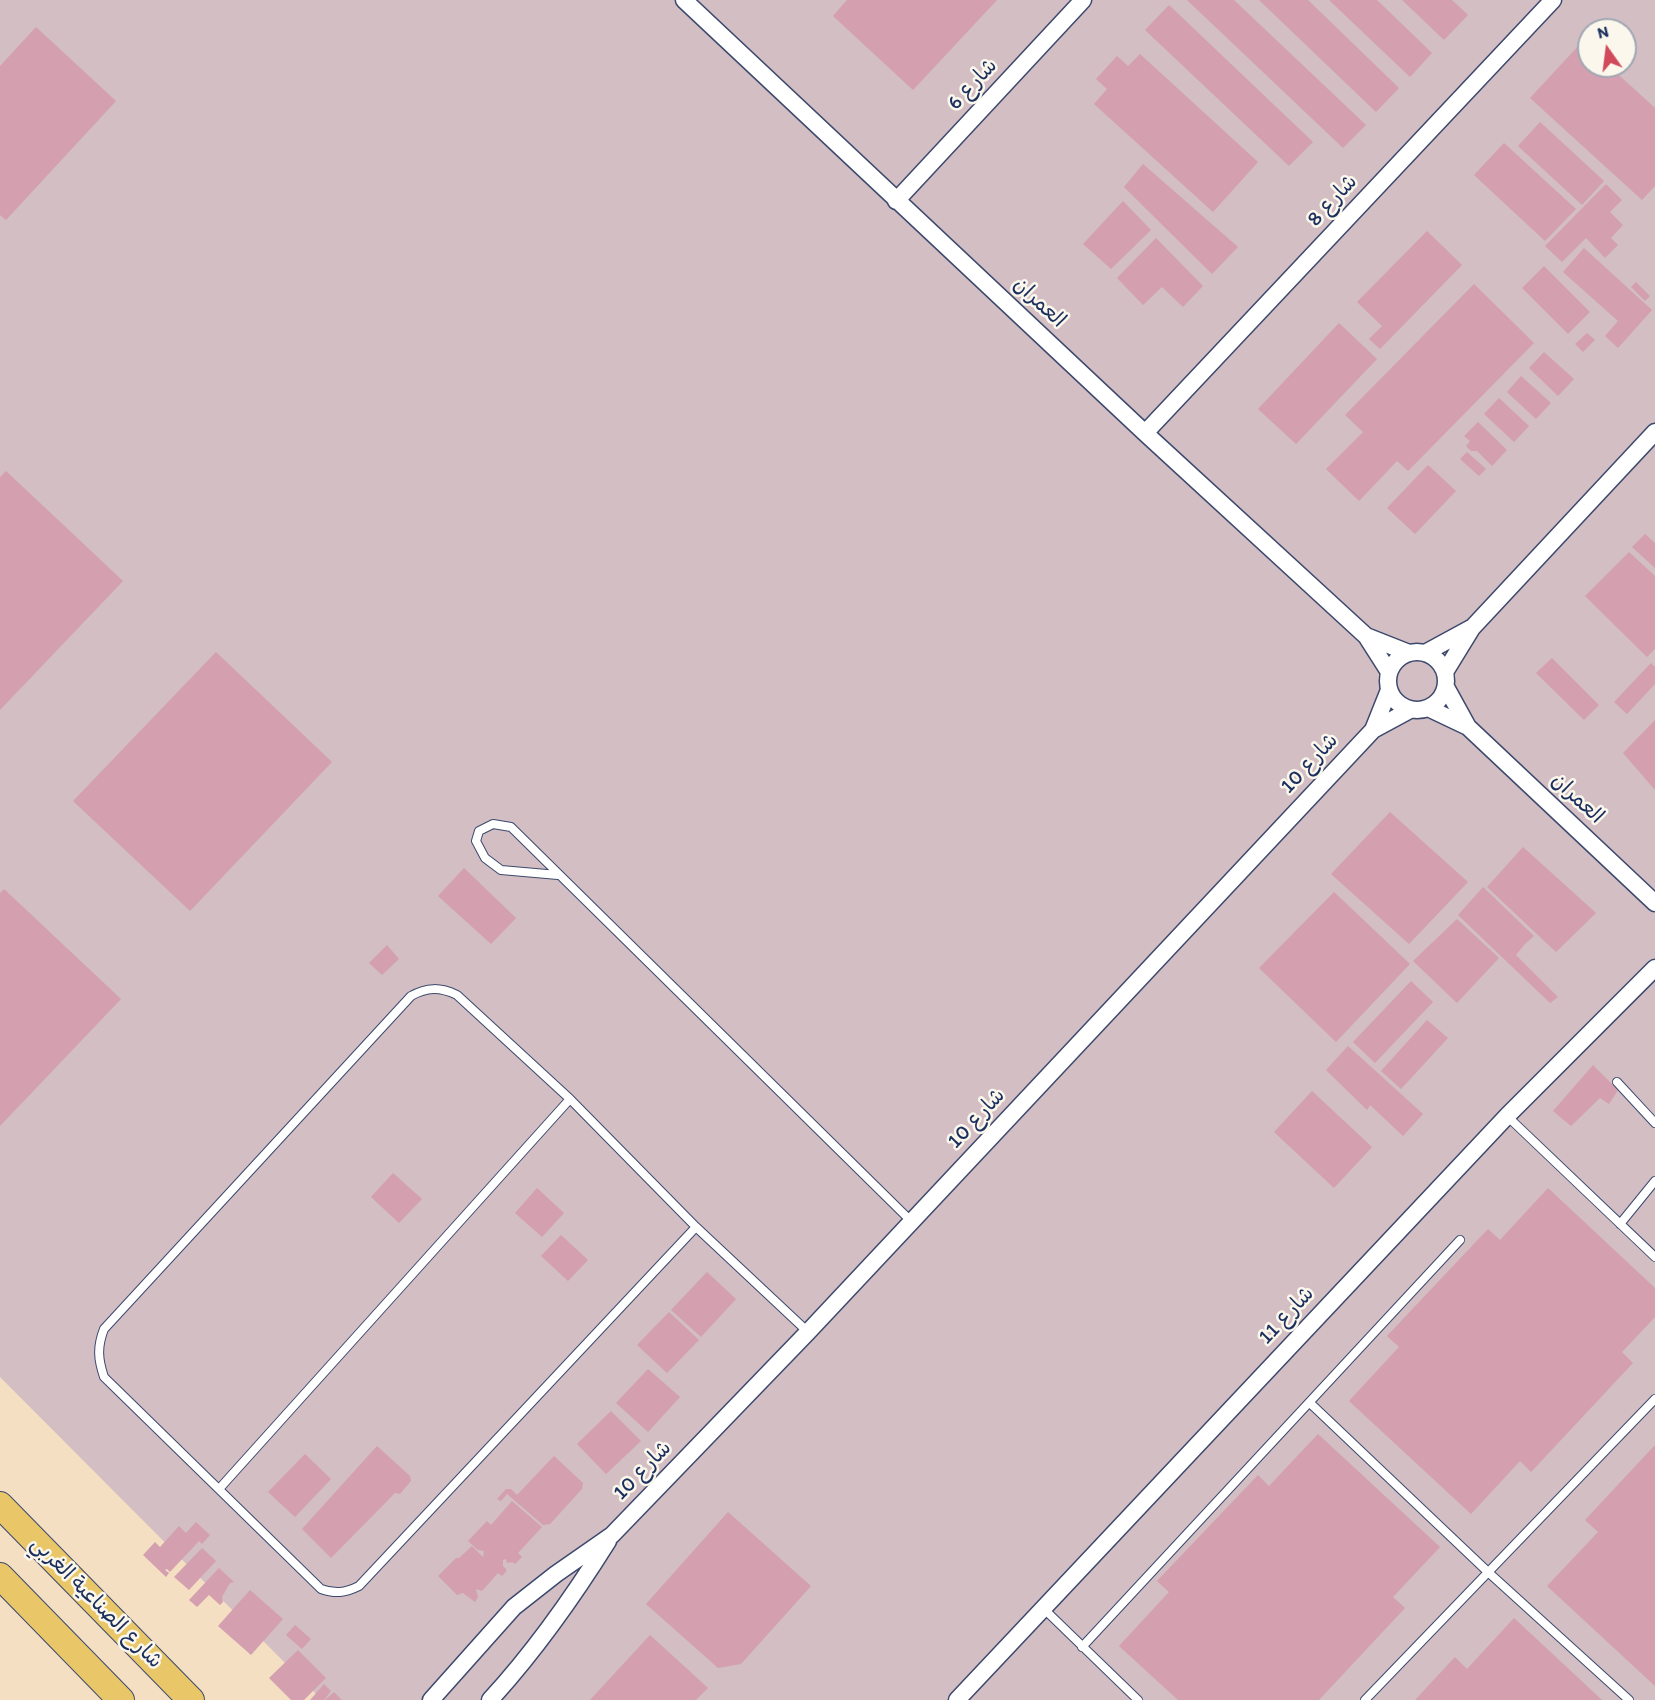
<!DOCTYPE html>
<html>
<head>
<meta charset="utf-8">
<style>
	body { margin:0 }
	#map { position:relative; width:1655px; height:1700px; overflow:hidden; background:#f4dfc2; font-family:Itim,sans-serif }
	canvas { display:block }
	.north { position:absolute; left:1577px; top:18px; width:60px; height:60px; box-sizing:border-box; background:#fbf7ec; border:2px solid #a1a7b3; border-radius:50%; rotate:346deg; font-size:16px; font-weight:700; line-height:24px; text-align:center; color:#1b2f5e }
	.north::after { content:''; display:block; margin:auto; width:21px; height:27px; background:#d1495b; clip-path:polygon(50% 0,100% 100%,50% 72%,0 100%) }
</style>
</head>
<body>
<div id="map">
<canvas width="1655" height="1700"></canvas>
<div class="north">N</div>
</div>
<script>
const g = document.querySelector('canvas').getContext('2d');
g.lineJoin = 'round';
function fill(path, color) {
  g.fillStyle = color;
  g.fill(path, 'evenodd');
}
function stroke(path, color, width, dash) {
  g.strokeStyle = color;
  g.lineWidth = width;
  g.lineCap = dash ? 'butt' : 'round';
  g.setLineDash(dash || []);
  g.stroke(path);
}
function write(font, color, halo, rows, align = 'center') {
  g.font = font + ' Itim,"Playpen Sans Arabic",sans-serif';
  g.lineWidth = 5;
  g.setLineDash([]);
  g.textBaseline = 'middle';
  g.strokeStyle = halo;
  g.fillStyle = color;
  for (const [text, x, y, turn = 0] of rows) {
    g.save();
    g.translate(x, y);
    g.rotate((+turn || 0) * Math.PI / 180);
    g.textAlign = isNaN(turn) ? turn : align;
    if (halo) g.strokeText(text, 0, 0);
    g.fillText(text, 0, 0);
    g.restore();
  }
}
fill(new Path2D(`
	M0 0H1655V1700H322L0 1377ZM1589 30H1625V66H1589Z`), '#d2bec3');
fill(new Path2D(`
	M847 0H997L913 90 833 16Z
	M1187 0H1234L1366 125 1343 148Z
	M1259 0H1308L1399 88 1376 112Z
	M1329 0H1377L1432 53 1410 77Z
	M1402 0H1452L1468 15 1444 40Z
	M1169 5 1313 142 1289 166 1145 30Z
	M36 27 116 101 6 220 0 215V66Z
	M1582 42 1589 48V66H1609L1655 108V186L1642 200 1530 98Z
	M1140 54 1258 162 1213 212 1094 104 1107 89 1096 79 1117 56 1128 66Z
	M1540 122 1604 181 1582 205 1518 146Z
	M1504 143 1576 209 1545 241 1474 175Z
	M1143 164 1238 247 1212 274 1124 187Z
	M1606 184 1622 200 1610 212 1623 225 1611 238 1618 245 1605 258 1586 238 1562 262 1545 246Z
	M1123 201 1151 230 1111 269 1083 244Z
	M1427 231 1462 265 1380 349 1369 339 1382 326 1357 302Z
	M1156 238 1203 286 1183 307 1162 287 1143 305 1117 278Z
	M1584 248 1652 310 1618 348 1605 336 1618 321 1563 272Z
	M1544 266 1590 312 1568 334 1522 288Z
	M1636 282 1650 296 1645 301 1631 287Z
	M1474 284 1534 343 1408 471 1397 461 1359 501 1326 469 1363 432 1345 415Z
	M1339 323 1377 359 1296 444 1258 409Z
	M1587 333 1595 340 1583 352 1575 344Z
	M1544 352 1574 379 1558 396 1529 368Z
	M1521 376 1551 403 1536 419 1507 392Z
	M1499 398 1529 426 1514 442 1484 414Z
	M1478 422 1507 450 1492 466 1477 451H1471L1466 446 1470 441 1464 436Z
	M1467 452 1486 469 1479 476 1460 459Z
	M1428 465 1456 491 1415 534 1387 508Z
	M6 471 123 581 0 710V477Z
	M1645 534 1655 543V568L1632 547Z
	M1629 552 1655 576V649L1647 657 1585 596Z
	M216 652 332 762 190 911 73 801Z
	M1552 658 1599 705 1584 720 1536 673Z
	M1651 663 1655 667V684L1627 714 1614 702Z
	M1655 720V790L1623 753Z
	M1390 812 1468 882 1409 944 1331 874Z
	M1523 847 1596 913 1556 952 1487 887Z
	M464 868 516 918 491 944 438 896Z
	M1483 887 1534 936 1524 945 1516 955 1558 997 1550 1003 1458 915Z
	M4 889 121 999 0 1126V893Z
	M1334 892 1410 964 1336 1042 1259 968Z
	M1457 919 1499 958 1457 1003 1413 961Z
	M387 945 399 959 382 975 369 963Z
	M1411 981 1433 1002 1375 1063 1353 1042Z
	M1427 1020 1448 1038 1401 1089 1381 1071Z
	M1348 1046 1423 1114 1403 1136 1370 1105 1367 1110 1326 1070Z
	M1593 1065 1618 1090 1609 1104 1600 1098 1571 1126 1553 1111Z
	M1312 1091 1372 1147 1334 1188 1274 1132Z
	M393 1173 422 1199 399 1223 371 1197Z
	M537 1188 564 1213 542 1237 515 1213Z
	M1548 1188 1655 1288V1317L1622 1352 1633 1363 1531 1472 1520 1461 1471 1514 1349 1401 1399 1347 1387 1336 1488 1229 1500 1240Z
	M561 1235 588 1260 568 1281 541 1256Z
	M707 1272 736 1299 701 1337 671 1310Z
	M669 1312 699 1340 667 1373 637 1345Z
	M648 1369 680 1397 648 1432 616 1403Z
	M611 1411 641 1441 606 1474 577 1444Z
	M1318 1434 1440 1547 1393 1597 1405 1608 1319 1700H1178L1119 1646 1169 1592 1157 1581 1258 1475 1269 1486Z
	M1655 1445V1686L1547 1586 1598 1532 1585 1520Z
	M377 1446 410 1476 411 1481 400 1494 395 1493 331 1558 302 1529Z
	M305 1454 331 1479 295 1517 268 1492Z
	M554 1456 583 1483 582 1489 550 1524 543 1525 507 1494 501 1501 497 1499 506 1489H511L517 1495Z
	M512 1501 542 1527 518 1553 522 1557 515 1564 512 1562 507 1563 506 1559 503 1560V1566L507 1570 502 1576 498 1573 482 1591 476 1589 478 1597 475 1602 463 1593 457 1595 438 1576 456 1558H459L472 1546 483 1557 484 1551 478 1550 468 1541 487 1521 491 1525Z
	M728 1512 811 1586 741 1664 718 1668 646 1604Z
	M196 1522 210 1535 202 1544 199 1541 170 1572 167 1569 165 1570 169 1573 166 1577 143 1555 155 1542 160 1547 179 1526 186 1533Z
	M202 1548 216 1561 189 1590 174 1577Z
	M219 1568 234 1582 230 1583 222 1597 223 1602 220 1605 209 1595 197 1607 189 1600Z
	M250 1590 283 1619 251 1655 218 1626Z
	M1514 1618 1602 1700H1415L1455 1657 1467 1669Z
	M295 1625 311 1639 302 1649 286 1635Z
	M650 1635 708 1688 696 1700H590Z
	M298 1650 326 1678 304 1700H291L269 1678Z
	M324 1684 331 1691 324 1700H310Z
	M334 1692 342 1700H325Z`), '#d49fae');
const lane = new Path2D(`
	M558 875 501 870 485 858 476 841 479 831 493 824 511 827 912 1222
	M1617 1082 1655 1123
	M1507 1116 1655 1257
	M1620 1224 1655 1181
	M696 1227 359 1586C345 1593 335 1594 321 1589L104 1377C98 1359 97 1347 104 1329L411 996C427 987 440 987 457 995L570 1099 696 1227 808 1332
	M1310 1403 1488 1572 1629 1700
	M219 1489 570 1099
	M1043 1608 1138 1700
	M1082 1647 1460 1240
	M1365 1700 1655 1399`);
const street = new Path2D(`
	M684 0 1145 433 1366 636 1389 672
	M896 201 1083 0
	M1145 433 1553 0
	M1366 636 1409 653
	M1388 681a29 29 0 1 1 58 0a29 29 0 1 1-58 0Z
	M1425 653 1471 628
	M1445 672 1472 628 1655 432
	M1446 687 1468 727
	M1428 708 1468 727 1655 903
	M1373 730 1389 690
	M431 1700 514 1607 556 1574 612 1535 808 1332 1373 730 1410 710
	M490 1700C535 1651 573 1597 608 1541
	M957 1700 1507 1116 1655 968`);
const primary = new Path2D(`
	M0 1505 191 1700
	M0 1576 121 1700`);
stroke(lane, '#3c496d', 10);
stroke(street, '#3c496d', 19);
stroke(primary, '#3c496d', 28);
stroke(lane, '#fff', 8);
stroke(street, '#fff', 16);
stroke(primary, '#e9c769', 26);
write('21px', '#1b2f5e', '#fbf7ec', [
	["شارع 6",973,85,-47],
	["شارع 8",1333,201,-47],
	["العمران",1039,303,43],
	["شارع 10",1310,764,-47],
	["العمران",1577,799,43],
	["شارع 10",977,1119,-47],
	["شارع 11",1287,1316,-47],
	["شارع 10",643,1471,-46],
	["شارع الصناعية الغربي",96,1603,45]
]);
</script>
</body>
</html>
